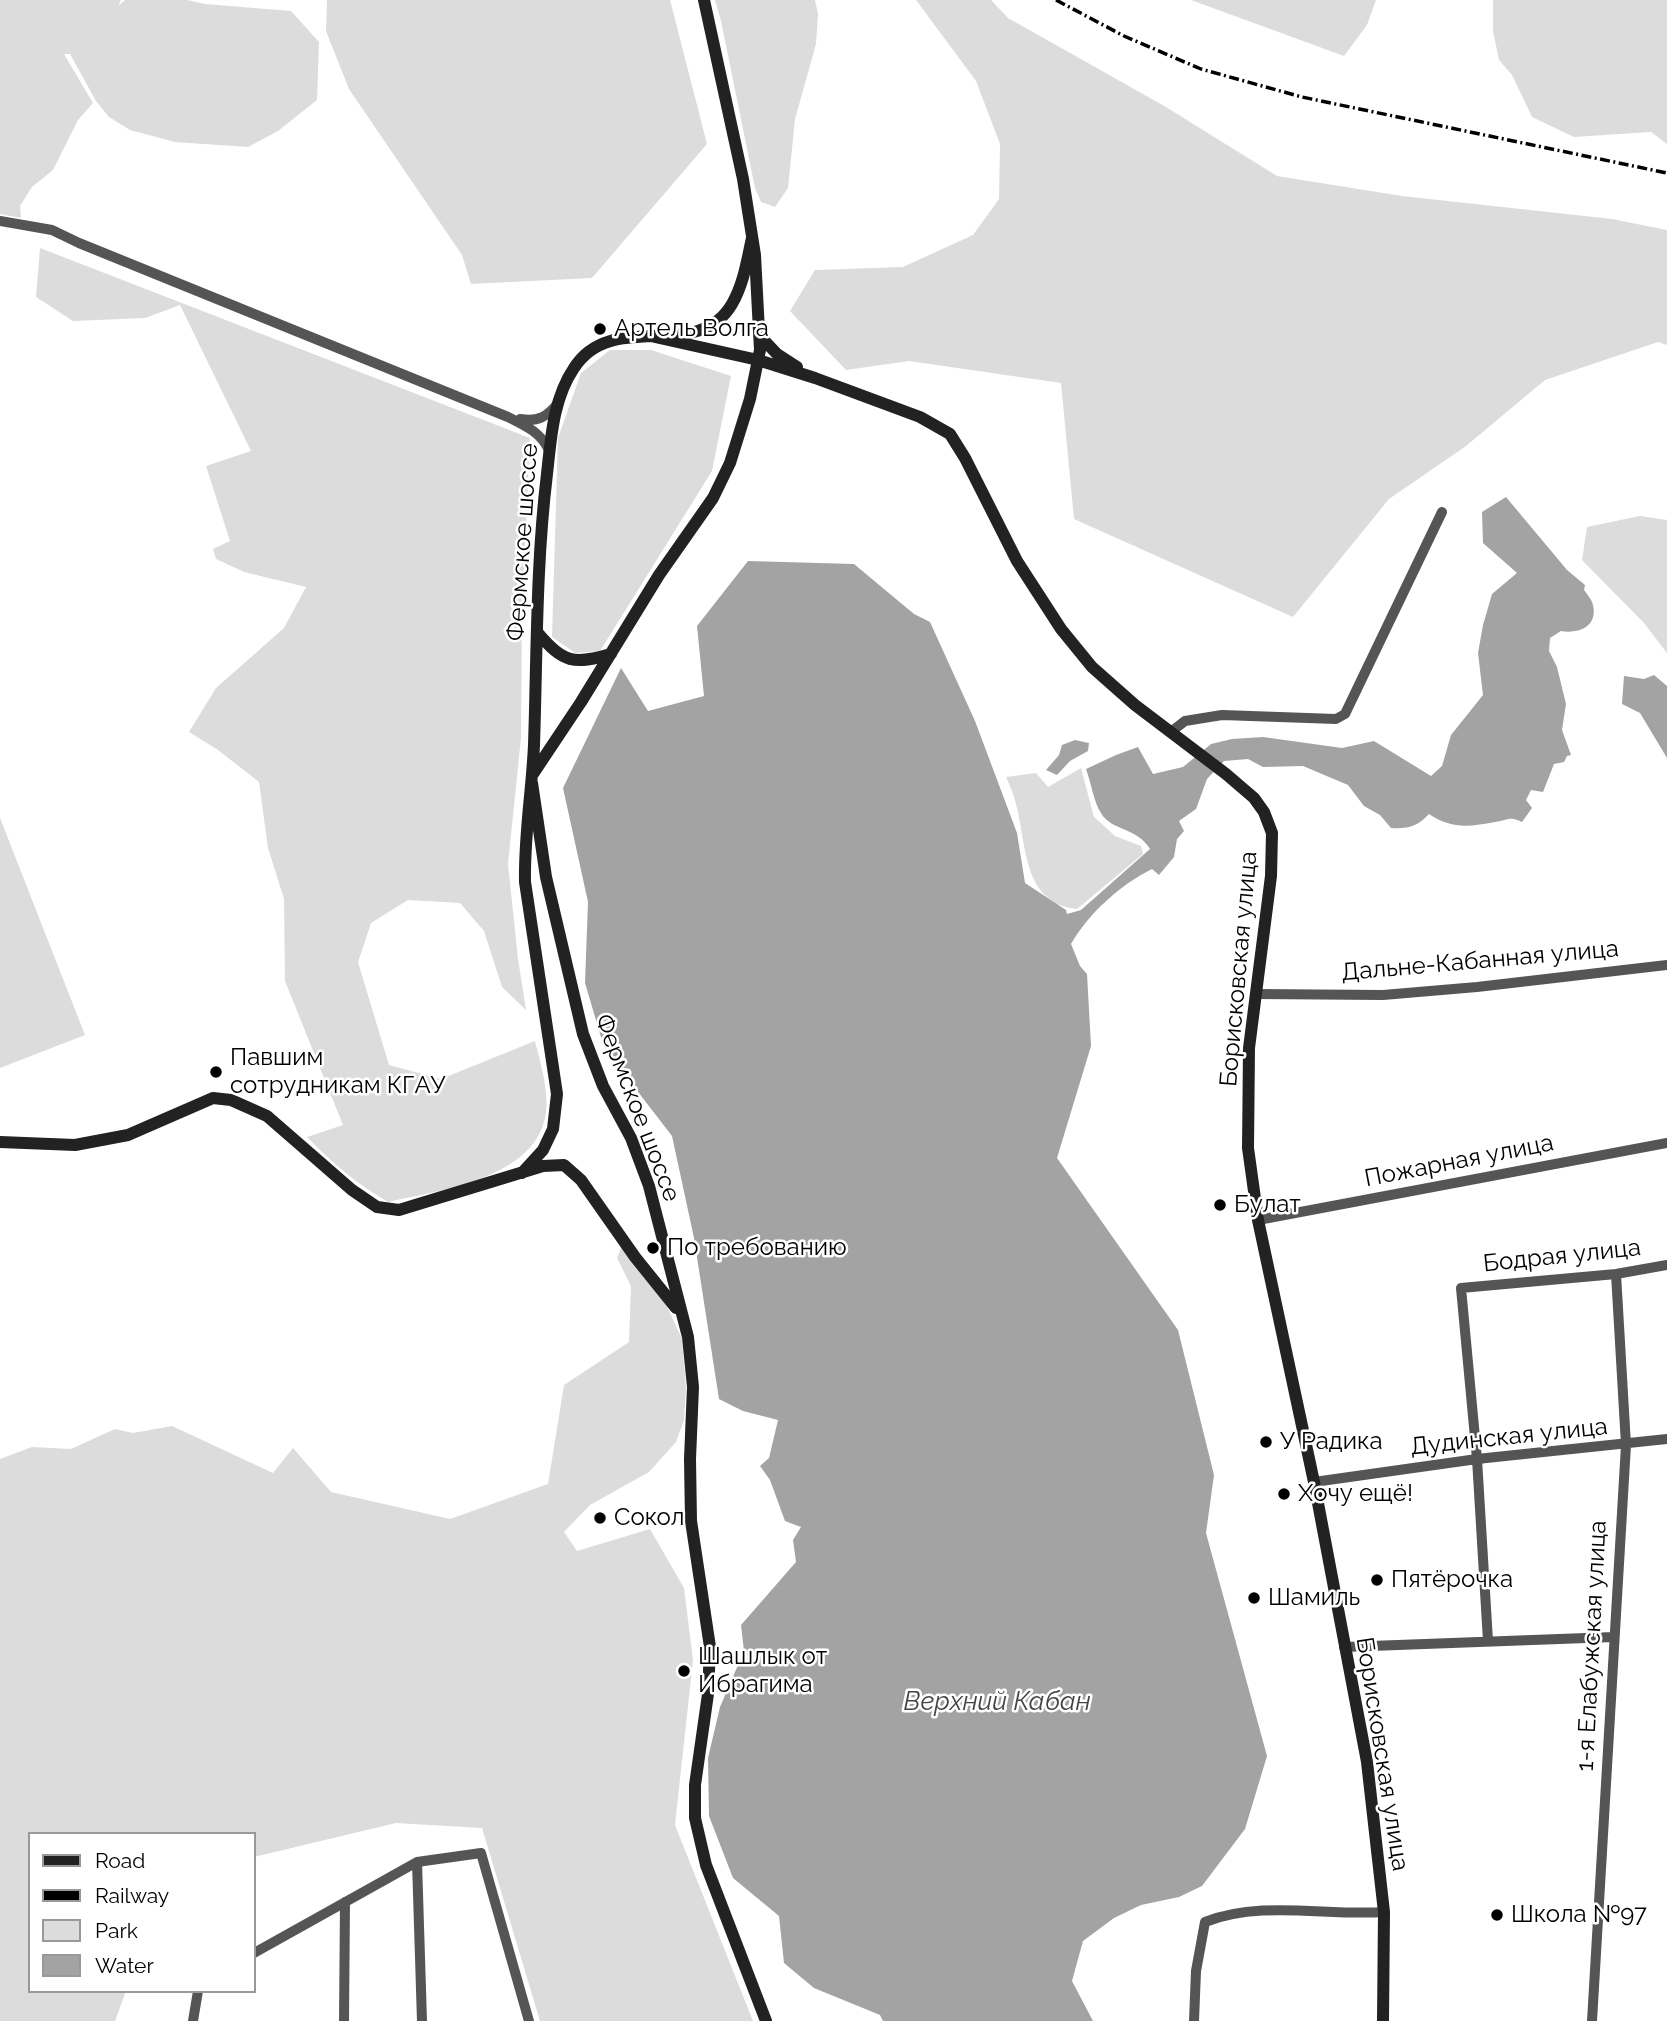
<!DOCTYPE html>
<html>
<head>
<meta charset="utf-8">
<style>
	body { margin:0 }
	#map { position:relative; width:1667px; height:2021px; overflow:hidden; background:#fff; font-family:Raleway,sans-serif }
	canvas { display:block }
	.legend { position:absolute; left:28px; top:1832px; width:228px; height:161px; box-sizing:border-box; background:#fff; border:2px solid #999; margin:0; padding:9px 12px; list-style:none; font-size:21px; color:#000 }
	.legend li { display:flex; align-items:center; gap:14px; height:35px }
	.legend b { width:35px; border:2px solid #999 }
</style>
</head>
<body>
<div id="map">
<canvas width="1667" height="2021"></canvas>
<ul class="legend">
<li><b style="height:9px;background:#222"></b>Road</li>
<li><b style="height:9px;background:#000"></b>Railway</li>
<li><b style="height:19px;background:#dcdcdc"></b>Park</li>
<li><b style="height:19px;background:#a3a3a3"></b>Water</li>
</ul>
</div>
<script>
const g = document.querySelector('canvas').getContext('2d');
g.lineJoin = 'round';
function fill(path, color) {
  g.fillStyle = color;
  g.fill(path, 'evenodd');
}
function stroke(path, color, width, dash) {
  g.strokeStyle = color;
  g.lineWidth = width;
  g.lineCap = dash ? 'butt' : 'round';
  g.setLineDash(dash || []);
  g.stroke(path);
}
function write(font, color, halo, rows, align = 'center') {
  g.font = font + ' Raleway,sans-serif';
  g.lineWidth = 5;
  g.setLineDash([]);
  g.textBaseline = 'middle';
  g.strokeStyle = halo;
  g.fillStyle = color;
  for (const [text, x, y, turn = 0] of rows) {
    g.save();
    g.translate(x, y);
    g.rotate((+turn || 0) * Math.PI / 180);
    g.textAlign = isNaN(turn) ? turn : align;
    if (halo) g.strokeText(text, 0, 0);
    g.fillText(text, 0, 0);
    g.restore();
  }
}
fill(new Path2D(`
	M0 0H121L118 6 125 0H187L205 4 291 11 319 42 317 100 278 131 248 147 175 142 130 130 109 117 96 101 70 54H64L93 103 78 120 53 170 32 187 20 206 21 218 0 214Z
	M327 0H670L707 144 592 278 471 284 462 255 349 89 326 31Z
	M715 0H815L818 14 816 44 795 119 788 188 775 207 761 202 755 188 721 21Z
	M916 0H991L1008 18 1166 107 1277 176 1402 196 1612 219 1667 230V345L1658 342 1545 380 1466 446 1389 499 1293 617 1074 519 1061 383 909 361 846 370 790 311 815 270 903 267 973 235 999 199 1000 144 976 81Z
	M1191 0H1376L1367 25 1344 56Z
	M1493 0H1667V144L1651 132 1574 137 1532 117 1512 75 1499 60 1493 31Z
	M40 248 530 438 522 610 521 738 508 864 518 959 526 1010 502 987 484 931 460 903 408 900 371 923 358 962 389 1065 441 1079 535 1041C539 1058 545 1077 546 1094 555 1176 445 1189 388 1202 357 1184 332 1163 307 1137L343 1125 285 981 284 899 268 848 259 782 218 750 189 732 216 688 284 628 306 587 244 572 216 559 213 549 230 541 206 466 251 451 180 305 145 318 73 321 36 297Z
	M610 350H651L731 376 712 471 600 651 575 653 552 637 558 438 581 373Z
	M1640 516 1667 520V653L1644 623 1582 560 1587 527Z
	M1081 768 1094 817 1115 836 1141 846 1143 854 1077 909C1022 903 1027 845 1016 804 1014 795 1010 786 1006 777L1036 773 1048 787Z
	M0 818 85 1035 0 1068Z
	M623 1243 666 1304 682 1339 686 1388 684 1420 676 1442 649 1472 590 1505 564 1532 577 1551 650 1529 684 1588 693 1660 675 1825 753 2021H540L482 1828 396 1823 254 1857V1834H30V1991H126L115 2021H0V1459L32 1447 71 1449 115 1429 133 1433 172 1426 273 1473 293 1448 331 1492 450 1519 548 1484 564 1385 629 1342 631 1286 617 1258Z`), '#dcdcdc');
fill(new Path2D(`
	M1506 497 1567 570 1585 585 1584 590C1587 594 1592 600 1593 605 1598 627 1578 634 1561 631L1550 638 1549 651 1557 667 1566 704 1562 730 1571 755 1567 756 1564 762 1554 764 1543 792 1531 790 1526 800 1532 808 1522 822C1510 816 1508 820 1495 822 1469 827 1451 829 1429 814 1417 827 1407 829 1391 828L1380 815 1364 806 1348 785 1303 766 1263 767 1248 759 1224 761 1207 779 1196 809 1179 821 1184 831 1177 839 1174 857 1159 875 1152 869C1120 885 1089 913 1071 944L1080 966 1087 974 1091 1046 1057 1158 1178 1330 1214 1475 1206 1533 1267 1756 1245 1829 1202 1886 1179 1897 1141 1905 1114 1918 1083 1941 1072 1981 1093 2021H883L880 2015 814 1988 784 1963 779 1916 733 1878 709 1816 708 1758 720 1707 744 1651 741 1625 796 1562 793 1540 801 1527 785 1521 770 1480 760 1466 769 1458 778 1420 743 1411 719 1399 694 1238 672 1136 628 1079 601 1037 585 983 588 902 563 788 621 668 648 711 704 696 697 626 748 561 854 564 914 614 930 622 975 721 1017 833 1025 883 1066 910 1067 914 1081 910 1150 849C1137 827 1111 831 1101 813 1094 803 1091 782 1086 769L1116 755 1138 747 1153 774 1183 767 1211 744 1232 739 1263 737 1342 748 1374 741 1431 776 1442 766 1451 735 1483 695 1478 653 1483 625 1492 594 1517 573 1483 543 1482 512Z
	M1654 675 1667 686V758L1640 713 1622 704 1624 676 1644 679Z
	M1075 740 1089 743 1088 751 1070 761 1057 775 1046 770 1059 755 1062 745Z`), '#a3a3a3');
stroke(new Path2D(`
	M0 221 52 230 79 243 508 417C526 426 540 432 549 450
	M520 419C538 422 547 417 558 403
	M1172 731 1185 721 1222 715 1336 719 1345 714 1442 512
	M1255 994 1383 995 1477 987 1667 965
	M1258 1220 1667 1143
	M1314 1482 1477 1459 1667 1439
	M1488 1641 1477 1459 1461 1288 1616 1274 1667 1265
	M1344 1647 1613 1637
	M417 1862 422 2021
	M254 1953 417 1862 481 1853 529 2021
	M193 2021 198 1991
	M344 2021 345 1902
	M1194 2021 1196 1971 1205 1922C1261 1900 1325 1916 1384 1912
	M1592 2021 1626 1445 1616 1274`), '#555', 10);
stroke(new Path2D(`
	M760 336 777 354 797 367
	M655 337 758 360 815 378 920 417 950 434 965 458 1017 561 1061 629 1092 667 1135 705 1226 774 1254 798 1264 812 1272 833 1271 876 1249 1048 1248 1148 1258 1220 1314 1482 1367 1762 1384 1912 1383 2021
	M538 633C563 663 574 665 611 654
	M533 774 581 702 659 575 713 498 730 463 750 399 760 350 755 255 743 179 704 0
	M532 783 546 877 583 1034 603 1086 631 1138 649 1186 688 1337 693 1387 690 1459 691 1521 710 1647 708 1694 695 1785V1818L706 1865 766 2021
	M0 1142 75 1145 128 1135 213 1098 231 1100 267 1116 352 1190 377 1207 399 1210 543 1166 564 1165 581 1180 635 1257 676 1308
	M522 1173 543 1150 553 1129 557 1094 525 882C524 836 532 790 534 745 537 655 536 564 547 474 551 438 553 399 574 368 612 308 697 364 732 304 744 283 747 260 752 238`), '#222', 12);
stroke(new Path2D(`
	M1056 0 1124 36 1201 69 1302 97 1667 173`), '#000', 3.5, [10, 3.5, 2, 3.5]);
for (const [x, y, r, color] of [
	[600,329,7,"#000"],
	[216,1072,7,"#000"],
	[1220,1205,7,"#000"],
	[653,1248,7,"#000"],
	[1266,1442,7,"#000"],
	[1284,1494,7,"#000"],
	[600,1518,7,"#000"],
	[1377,1580,7,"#000"],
	[1254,1598,7,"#000"],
	[684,1671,7,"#000"],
	[1497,1915,7,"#000"]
]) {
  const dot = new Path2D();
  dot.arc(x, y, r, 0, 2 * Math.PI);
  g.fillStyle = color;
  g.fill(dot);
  stroke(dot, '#fff', 2.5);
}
write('24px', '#000', '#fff', [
	["Артель Волга",614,329],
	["Павшим",230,1058],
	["сотрудникам КГАУ",230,1086],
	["Булат",1234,1205],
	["По требованию",667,1248],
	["У Радика",1280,1442],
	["Хочу ещё!",1298,1494],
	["Сокол",614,1518],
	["Пятёрочка",1391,1580],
	["Шамиль",1268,1598],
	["Шашлык от",698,1657],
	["Ибрагима",698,1685],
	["Школа №97",1511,1915]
], 'left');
write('24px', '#000', '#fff', [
	["Фермское шоссе",523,542,-86],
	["Дальне-Кабанная улица",1480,961,-5],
	["Борисковская улица",1239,969,-85],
	["Фермское шоссе",637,1108,69],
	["Пожарная улица",1459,1161,-11],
	["Бодрая улица",1562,1256,-6],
	["Дудинская улица",1509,1437,-6],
	["1-я Елабужская улица",1592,1646,-87],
	["Борисковская улица",1382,1754,81]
]);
write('italic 26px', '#444', '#fff', [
	["Верхний Кабан",997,1702]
]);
</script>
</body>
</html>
